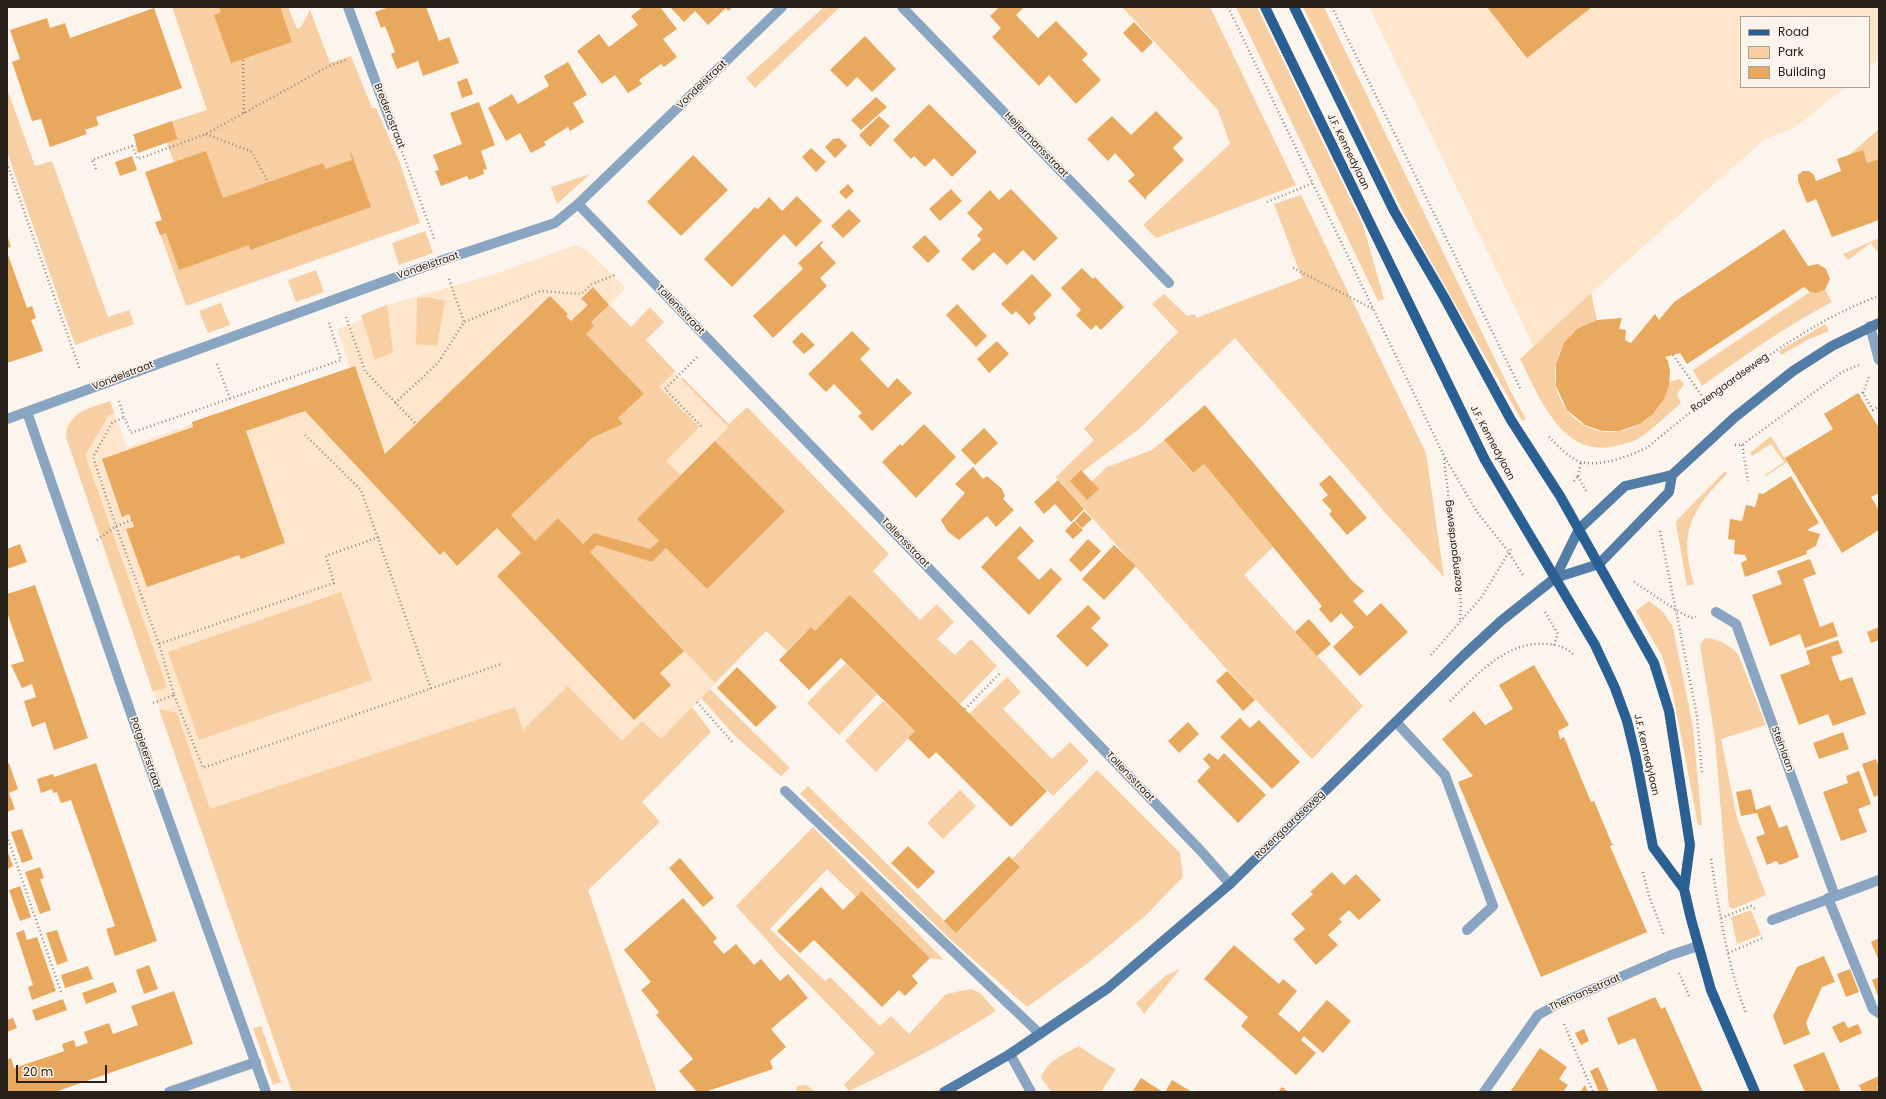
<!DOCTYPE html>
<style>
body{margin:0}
#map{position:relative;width:1886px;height:1099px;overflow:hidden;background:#fcf5ed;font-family:Poppins,sans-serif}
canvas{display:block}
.frame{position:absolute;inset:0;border:8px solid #28211a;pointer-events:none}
.legend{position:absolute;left:1740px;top:16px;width:130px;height:72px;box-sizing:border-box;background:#fcf5ed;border:1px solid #a7a099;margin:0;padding:5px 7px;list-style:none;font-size:12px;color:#28211a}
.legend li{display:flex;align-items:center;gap:8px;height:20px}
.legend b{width:20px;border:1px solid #a7a099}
.scale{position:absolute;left:16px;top:1065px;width:91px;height:18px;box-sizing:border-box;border:2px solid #28211a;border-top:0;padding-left:5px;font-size:12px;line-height:14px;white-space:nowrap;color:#28211a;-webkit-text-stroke:3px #fcf5ed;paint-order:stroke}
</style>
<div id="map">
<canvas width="1886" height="1099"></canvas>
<div class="frame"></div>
<ul class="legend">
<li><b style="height:5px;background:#295f92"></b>Road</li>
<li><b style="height:11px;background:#f8cfa2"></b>Park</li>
<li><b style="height:11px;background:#e8a95e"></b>Building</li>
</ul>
<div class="scale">20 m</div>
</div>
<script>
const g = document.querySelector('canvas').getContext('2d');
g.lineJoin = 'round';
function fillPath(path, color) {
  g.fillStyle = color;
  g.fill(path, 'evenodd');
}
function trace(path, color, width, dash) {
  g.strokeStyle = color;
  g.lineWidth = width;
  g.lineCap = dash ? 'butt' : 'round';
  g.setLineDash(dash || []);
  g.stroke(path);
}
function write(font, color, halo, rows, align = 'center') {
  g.font = font + ' Poppins,sans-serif';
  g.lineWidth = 3;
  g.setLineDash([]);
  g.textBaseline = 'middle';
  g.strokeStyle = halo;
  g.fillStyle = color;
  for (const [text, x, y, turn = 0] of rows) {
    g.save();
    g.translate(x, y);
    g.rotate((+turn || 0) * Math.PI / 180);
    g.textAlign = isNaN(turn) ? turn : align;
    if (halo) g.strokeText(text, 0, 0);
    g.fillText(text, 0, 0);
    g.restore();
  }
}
fillPath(new Path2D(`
 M1369,7H1879V59L1869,67V17H1741V87H1846L1794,128L1765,139L1591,293L1534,347Z
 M576,245L588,251L626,288L610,305L728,427L715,441L785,511L770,526L739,659L622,781L660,822L588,890L657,1092H292L66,437L67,426L80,412L110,401L127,447L190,425L192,422L350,368L337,329L362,320L361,315L387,305L495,274Z`), '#fee6cc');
fillPath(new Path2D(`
 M172,7H288L297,29L301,27L310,10L330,63L351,56L372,108H376L400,163L420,223L186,306L159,231L178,189L174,162L160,125L207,110Z
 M824,7H840L755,88L746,78Z
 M1122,7H1210L1296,185L1156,238L1143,225L1230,144L1218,110Z
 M1236,7H1257L1363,225L1384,299L1378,301Z
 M1303,7H1324L1510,390L1526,419L1522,421L1404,214Z
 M7,89L35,166L52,161L108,317L129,310L134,324L75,345L7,152Z
 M1879,129V159L1867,163L1863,151L1849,155Z
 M590,174L557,204L551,187Z
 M1301,195L1426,453L1444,577L1389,517L1235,338L1138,430L1078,475L1088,485L1107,467L1152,450L1164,440L1192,473L1204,464L1273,547L1244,575L1363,706L1312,759L1231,674L1056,477L1094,440L1084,429L1178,332L1152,304L1164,294L1187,316L1195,314L1196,318L1302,278L1274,204Z
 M425,231L433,253L399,265L392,243Z
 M1879,238V254L1871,243L1848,260L1843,254Z
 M316,270L324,292L296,302L288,280Z
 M1825,290L1832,302C1786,326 1745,355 1702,386L1693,370L1810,292L1816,293Z
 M1591,293L1597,320C1516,352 1565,458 1636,426C1654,418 1664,401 1669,382L1680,379L1684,384L1677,394L1681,403C1668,414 1655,427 1641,437C1634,442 1623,444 1615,446C1562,459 1539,396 1520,359Z
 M427,297L445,301L437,346L416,344L417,298Z
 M221,303L230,325L208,333L199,311Z
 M387,305L393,352L375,360L361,315Z
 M609,305L631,327L650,307L664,322L646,340L675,371L659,387L699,427L666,461L681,475L637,519L659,541L650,549L594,533L583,544L558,518L535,541L511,515L592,438L623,424L618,418L644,395L586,334L591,322Z
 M1825,324L1829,331L1807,340L1781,355L1779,351Z
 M682,377L729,424L747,407L889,554L873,571L920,620L937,604L954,622L937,639L955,655L971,639L997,666L960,704L850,596L815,631L811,627L787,651L766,631L715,683L590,552L597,545L652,561L666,548L707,589L784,512L715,441L728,427L681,379Z
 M110,401L114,413L109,415L85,455L167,687L153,692L66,437C68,411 89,409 110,401Z
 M1771,436L1787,462L1766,476L1765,475L1784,462L1771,444L1752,456L1750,453Z
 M1725,471L1727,474C1691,510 1678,533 1694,584L1687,586L1676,524L1677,520Z
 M341,592L372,680L199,740L168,652Z
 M1649,601L1663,612L1673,627L1693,727L1702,825H1698L1672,689L1662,656L1636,611Z
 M1705,638C1718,638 1732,646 1739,656L1766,725L1721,739L1737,818L1766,895L1733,909L1729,907L1715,739L1700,645Z
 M846,663L877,694L839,735L807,703Z
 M1007,677L1021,692L1003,709L1052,759L1070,742L1089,761L1053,796L969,714Z
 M568,686L622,741L642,721L661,739L692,707L711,732L642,802L660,822L588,890L657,1092H292L159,709L177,713L210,809L515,707L523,730Z
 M710,689L790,768L781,776L735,736L701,698Z
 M883,701L915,731L876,772L845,741Z
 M1097,770L1180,853L1183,877L1145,916L1088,963L1027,1007L950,939L800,794L808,786L956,932L1020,867L1012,859Z
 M960,790L976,806L943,839L927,823Z
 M813,827L944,960L930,958L863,891L856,897L827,869L770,929L825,981L830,977L880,1026L891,1016L909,1034L946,994L971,989L980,993L996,1011C949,1041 900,1067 849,1091L844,1085L875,1053L781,956L736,906Z
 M1751,910L1761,935L1737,944L1731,917Z
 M1180,969L1144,1014L1136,1003L1165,976Z
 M261,1026L281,1082L273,1085L253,1028Z
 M1079,1046L1096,1058L1116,1069L1101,1092H1052L1041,1078C1046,1061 1065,1054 1079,1046Z
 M806,1085L816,1092H796L797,1086Z`), '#f8cfa2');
fillPath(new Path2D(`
 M219,7H280L292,42L231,63L214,15L221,12Z
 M389,7H426L439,41L449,37L459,63L423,76L418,61L397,69L391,54L395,52L385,26L381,28L375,12Z
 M643,7H660L677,29L663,39L677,57L664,67L661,64L639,80L642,84L628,93L615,75L602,84L577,51L599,34L609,47L638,25L631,16Z
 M670,7H733L728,11L726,8L708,25L695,11L684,22Z
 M999,7H1022L1023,8L1016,15L1038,38L1056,21L1088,54L1082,60L1101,80L1076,104L1049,75L1039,86L992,37L1001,28L990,16Z
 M1487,7H1592L1527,58Z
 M154,8L182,88L96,117L99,125L85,130L87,134L50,147L41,119L32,121L12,62L20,59L10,30L47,18L50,28L65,23L70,38Z
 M1134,22L1153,42L1142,53L1123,33Z
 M865,36L896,69L872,92L857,77L847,87L830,70Z
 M568,62L587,95L573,103L584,122L570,131L568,127L544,142L546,145L531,153L520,133L506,141L488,108L512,94L518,104L549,86L544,76Z
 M467,78L473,94L462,98L457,82Z
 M876,97L887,107L861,130L851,120Z
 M479,102L495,145L481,151L487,169L483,170L484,174L469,180L467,176L441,186L435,171L439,170L433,155L462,144L450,113Z
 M929,104L977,152L952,177L934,158L925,167L914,156L911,159L893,140Z
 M1156,111L1183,138L1173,148L1184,160L1146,197V200L1128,181L1135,175L1127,166L1115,153L1108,161L1087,139L1112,116L1131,135Z
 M879,116L890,126L870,147L859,135Z
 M172,121L177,138H180L138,153L134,136L132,135Z
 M839,138L847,146L835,158L825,147L833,139Z
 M811,148L826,162L816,172L802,157Z
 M1863,150L1867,163L1879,159V220L1832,237L1816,199L1807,203L1798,181V175L1803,171H1809L1814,175L1816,181L1841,171L1837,159Z
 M206,151L223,198L323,163L326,169L352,160L350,153L351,152L371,207L250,250L249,245L179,270L166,233L160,235L155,222L162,220L145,172Z
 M693,155L728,190L681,236L647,202Z
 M132,156L137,170L120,176L115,162Z
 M848,184L854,191L846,199L839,192Z
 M951,189L962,201L940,221L929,209Z
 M1011,189L1058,238L1034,261L1023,250L1007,265L994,252L973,271L961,259L981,240L977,235L983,229L967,213L990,190L999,200Z
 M797,196L822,221L796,247L784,234L732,287L704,259L755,207L758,209L769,197L782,211Z
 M849,209L861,221L843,238L831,226Z
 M1784,229L1808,266L1818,264L1826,269L1830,279L1825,290L1816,293L1810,292L1804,287L1687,364L1680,353L1665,357L1668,361L1670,371L1669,385L1664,399L1653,414L1640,424L1619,431H1602L1585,425L1567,410L1556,386V364L1564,343L1577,329L1597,320L1622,318L1619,329L1626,330L1625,340L1631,343L1655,314L1659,320L1674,302Z
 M7,235L11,247L7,248Z
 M925,235L940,251L928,263L912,247Z
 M822,241L823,242L820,246L836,263L820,278L827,286L773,338L753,316L803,269L798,263Z
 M7,252L27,308L32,306L36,318L31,320L43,351L7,363Z
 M1082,268L1093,279L1095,277L1124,307L1101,330L1096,325L1091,330L1076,315L1081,310L1061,288Z
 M1032,274L1052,295L1033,314L1036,318L1029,325L1016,311L1012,315L1001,304Z
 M593,287L609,305L591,322L594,326L586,334L644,394L618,418L623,424L592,438L511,515L535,541L558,518L583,544L594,533L650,549L659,541L637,519L715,441L785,511L707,589L666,548L652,562L597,545L590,552L684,651L660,673L671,685L634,720L497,576L521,553L497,528L457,566L444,551L440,555L305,411L246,431L285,543L241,559L239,555L147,587L126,529L134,527L132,520L129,514L122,517L102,459L193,427L192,422L355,366L385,454L550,296L568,314L566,316L571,321L588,305L581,299Z
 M957,304L987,336L976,347L946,315Z
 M852,331L870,349L860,359L888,388L897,378L912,393L872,431L858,416L862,413L834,384L826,392L808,374Z
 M802,332L815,345L804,354L792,342Z
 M997,341L1009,354L989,373L977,359Z
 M1858,393L1879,428V493L1871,497L1879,510V530L1842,553L1785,458L1833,429L1824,414Z
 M1205,405L1352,581L1364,591L1353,601L1367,616L1381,603L1408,632L1360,676L1333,647L1354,627L1341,613L1331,623L1319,609L1322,606L1204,464L1193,473L1164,440Z
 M924,424L956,457L916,498L882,462L900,444L902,446Z
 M984,428L998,443L975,465L961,450Z
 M973,467L983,479L987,476L1002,489L1005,496L1003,499L1014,510L996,527L987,516L959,540L948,532L941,520L965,493L955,484Z
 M1081,470L1099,489L1087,500L1070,481Z
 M1330,475L1367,518L1347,535L1329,514L1332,511L1322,500L1328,495L1319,484Z
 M1791,476L1819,523L1807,530L1820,534L1816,546L1806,551L1807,554L1745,577L1741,563L1747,560L1745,555L1734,554L1735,540L1728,539L1730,519L1742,521L1746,505L1755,507L1759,493L1763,494Z
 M1058,480L1084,509L1071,522L1055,504L1044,514L1034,502Z
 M1084,511L1092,519L1082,528L1075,521Z
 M1074,521L1083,530L1073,539L1065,531Z
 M1020,526L1034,541L1017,558L1039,580L1051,568L1062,579L1029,615L981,567Z
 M1088,539L1101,551L1081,572L1069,560Z
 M20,544L27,562L7,569V549Z
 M1114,545L1136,566L1104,600L1082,579Z
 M1810,559L1816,574L1803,579L1820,627L1833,622L1838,636L1805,648L1800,634L1770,646L1752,595L1782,584L1777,571Z
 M35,585L88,738L54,750L45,722L32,727L24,701L36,697L32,684L22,688L11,665L24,661L7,612V594Z
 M850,595L1047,791L1011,827L936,752L929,759L908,738L915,731L841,658L809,690L779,660L811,627L815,631Z
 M1088,605L1101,618L1091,628L1109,645L1087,667L1056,636Z
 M1309,619L1331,644L1317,656L1295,632Z
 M1879,627V640L1871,643L1867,632Z
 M1838,640L1843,653L1831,657L1840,681L1852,677L1866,714L1833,726L1828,714L1799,725L1780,675L1810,664L1806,651Z
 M1534,665L1569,725L1558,731L1560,739L1564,737L1591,802L1594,801L1612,844H1615L1610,846L1647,932L1541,977L1458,782L1473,776L1442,739L1474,711L1485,725L1513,709L1499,685Z
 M737,667L777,707L756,727L717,688Z
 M1227,671L1255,700L1243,711L1216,681Z
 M1240,718L1250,728L1259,720L1300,762L1272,789L1220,737Z
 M1188,722L1199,734L1179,753L1168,741Z
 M1843,732L1849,749L1819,759L1813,743Z
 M1209,753L1218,760L1224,753L1266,795L1238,823L1197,781L1210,767L1203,759Z
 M1876,759L1879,767V795L1874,797L1862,764Z
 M9,763L18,789L9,793L15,809L7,812V764Z
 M96,763L157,941L115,956L106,929L115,926L71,800L61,803L57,792L53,793L52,789L41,793L37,779L53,774L54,777Z
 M1859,771L1871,804L1858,809L1867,832L1841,841L1823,792L1848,783L1846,776Z
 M1751,789L1756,810L1770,805L1779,828L1787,825L1799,857L1780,865L1776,861L1767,865L1756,837L1765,834L1757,813L1741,816L1736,792Z
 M22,829L33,859L22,863L11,832Z
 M908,846L935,872L918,889L891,863Z
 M7,850L13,866L7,869Z
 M1009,856L1020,867L956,933L944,921Z
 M680,858L714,898L703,907L669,868Z
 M40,867L44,878L40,879L51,910L40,914L25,872Z
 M1332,872L1344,885L1356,874L1381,900L1359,920L1349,910L1339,919L1342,922L1328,935L1338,945L1316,965L1293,939L1305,929L1291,914L1313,894L1310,892Z
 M20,886L31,917L20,921L9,890Z
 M821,887L843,910L862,891L930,958L912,976L918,983L905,996L899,990L882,1007L814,940L800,953L777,931Z
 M683,898L717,938L713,942L724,954L736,944L754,965L761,959L780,981L788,974L808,998L771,1029L786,1047L770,1061L773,1069L705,1092H697L679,1071L693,1059L656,1015L659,1012L641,990L651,982L624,950Z
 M24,930L27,940L37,937L56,991L32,1000L28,987L33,985L16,933Z
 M57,930L68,961L57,965L46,933Z
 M1879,938V961L1871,942Z
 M1234,945L1279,984L1283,979L1297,991L1278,1014L1299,1032L1327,1000L1351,1021L1323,1053L1304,1036L1301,1040L1316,1053L1296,1075L1241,1026L1248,1017L1204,979Z
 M1824,956L1835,982L1822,987L1806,1023L1810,1034L1784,1045L1773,1016L1797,967Z
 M149,965L158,989L144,994L136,970Z
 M88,966L93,979L65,988L61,975Z
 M1850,969L1859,992L1846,997L1837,974Z
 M1879,977V999L1872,980Z
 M113,982L117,992L86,1004L82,993Z
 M174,991L193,1044L55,1092H7V1060L11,1058L14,1068L62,1052L64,1051L62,1044L74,1040L76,1047L88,1043L84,1032L109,1023L113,1034L138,1025L131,1006Z
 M1655,997L1661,1009L1665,1007L1703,1092H1658L1635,1038L1618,1045L1607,1018Z
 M63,999L67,1010L36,1021L32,1010Z
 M13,1018L17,1028L7,1032V1020Z
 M1844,1021L1848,1028L1858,1024L1862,1033L1840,1043L1832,1027Z
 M1584,1029L1589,1041L1581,1045L1575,1033Z
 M1540,1048L1567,1067L1559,1079L1568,1085L1563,1092H1510Z
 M1824,1052L1841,1092H1805L1793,1065Z
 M1598,1067L1604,1080L1609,1092H1599L1590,1071Z
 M1879,1076V1086L1877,1087L1879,1092H1862L1859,1085Z
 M1141,1078L1163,1092H1132Z
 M1172,1080L1192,1092H1165Z
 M1585,1085L1588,1092H1580Z
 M1282,1087L1289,1092H1278Z`), '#e8a95e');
trace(new Path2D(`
 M1228,7L1444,456L1477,512L1508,551L1524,577
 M1332,7L1521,390
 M243,60L244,113
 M206,134L252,152L268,182
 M399,144L435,241
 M7,163L80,370
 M96,169L92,160L132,146L138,159L206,134L329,66L346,60
 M1267,202L1313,183
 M1293,268L1373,309
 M449,279L464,322
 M346,317L365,371L416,424
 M1673,355L1705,400
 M697,357L665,389L703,428
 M217,364L230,399
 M1863,393L1869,377
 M1859,396L1863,393L1873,410L1879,406
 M119,401L124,417
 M395,403L438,363L464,322L541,291L581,294L592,284L613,276L616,273
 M305,435L361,490L431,689
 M1549,437C1558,446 1569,458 1581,462C1602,467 1630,456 1648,447C1686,415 1725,384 1767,357C1803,332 1838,311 1879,296
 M1735,445H1742L1842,372L1859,365
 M1742,445L1748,481
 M1444,459L1461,603L1460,621
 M1578,476L1587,493
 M1578,476L1581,462
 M1574,481L1578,476
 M132,520L116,526L93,457L112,423L124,417L131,433L341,360L329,323
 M1660,531L1697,716L1702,774
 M97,540L116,526L159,644
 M1634,582L1676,610L1691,618L1696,617
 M1545,612L1558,634
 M1554,645L1558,634
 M1431,655L1481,598L1512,547
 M174,695L203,768L501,664
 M1450,701C1477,675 1506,640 1548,644C1559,645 1567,648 1575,656
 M697,702L733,743
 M153,703L174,695L159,644L334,583L326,556L379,537
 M965,709L1001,672
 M7,836L61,992
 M1711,859C1719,911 1727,964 1746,1013
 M1643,872L1649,896L1664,935
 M1721,918L1751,906L1755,909
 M1728,953L1763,938
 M1679,973L1689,996
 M1564,1024L1593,1092`), '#928b83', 2.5, [1, 3]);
trace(new Path2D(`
 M1396,722L1445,775L1493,906L1467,930
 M785,791L1040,1034
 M1828,898L1873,1009L1879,1013`), '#89a5c2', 10);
trace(new Path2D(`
 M348,7L392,126
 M902,7L1169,283
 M578,204L1201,851L1230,884
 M1870,326L1879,360
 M27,412L139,737L266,1092
 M7,419L443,260L555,223L578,204L782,7
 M1716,612L1736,624L1835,896
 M1772,920L1879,880
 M1010,1054L1031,1092
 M169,1092L256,1062
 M1484,1092L1538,1015L1556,1005L1671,955L1698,946`), '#89a5c2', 10);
trace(new Path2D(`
 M1555,578L1579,529L1625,486L1672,475L1735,417L1793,371L1832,346L1879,323
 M944,1092L1010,1054L1108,988L1230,884L1463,656L1501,621L1555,578L1599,564L1669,492L1672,475`), '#537da7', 10);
trace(new Path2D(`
 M1265,7L1485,460L1595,645L1615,688L1627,721L1636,758L1653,847L1684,889
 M1294,7L1394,211L1444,297L1511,420L1560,496L1654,663L1669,711L1690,845L1684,889L1691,919L1711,990L1755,1092`), '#295f92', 10);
write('10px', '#28211a', '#fcf5ed', [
 ["Vondelstraat",702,85,-44],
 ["Brederostraat",389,116,69],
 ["Heijermansstraat",1036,145,46],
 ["J.F. Kennedylaan",1348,152,64],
 ["Vondelstraat",428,266,-19],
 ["Tollensstraat",680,310,46],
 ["Vondelstraat",123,376,-21],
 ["Rozengaardseweg",1730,383,-36],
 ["J.F. Kennedylaan",1492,443,62],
 ["Tollensstraat",905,543,46],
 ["Rozengaardseweg",1454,546,-97],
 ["Steinlaan",1782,749,70],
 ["Potgieterstraat",145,753,71],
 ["J.F. Kennedylaan",1646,755,77],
 ["Tollensstraat",1130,777,46],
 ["Rozengaardseweg",1290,825,-44],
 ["Themansstraat",1585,993,-24]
]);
</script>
